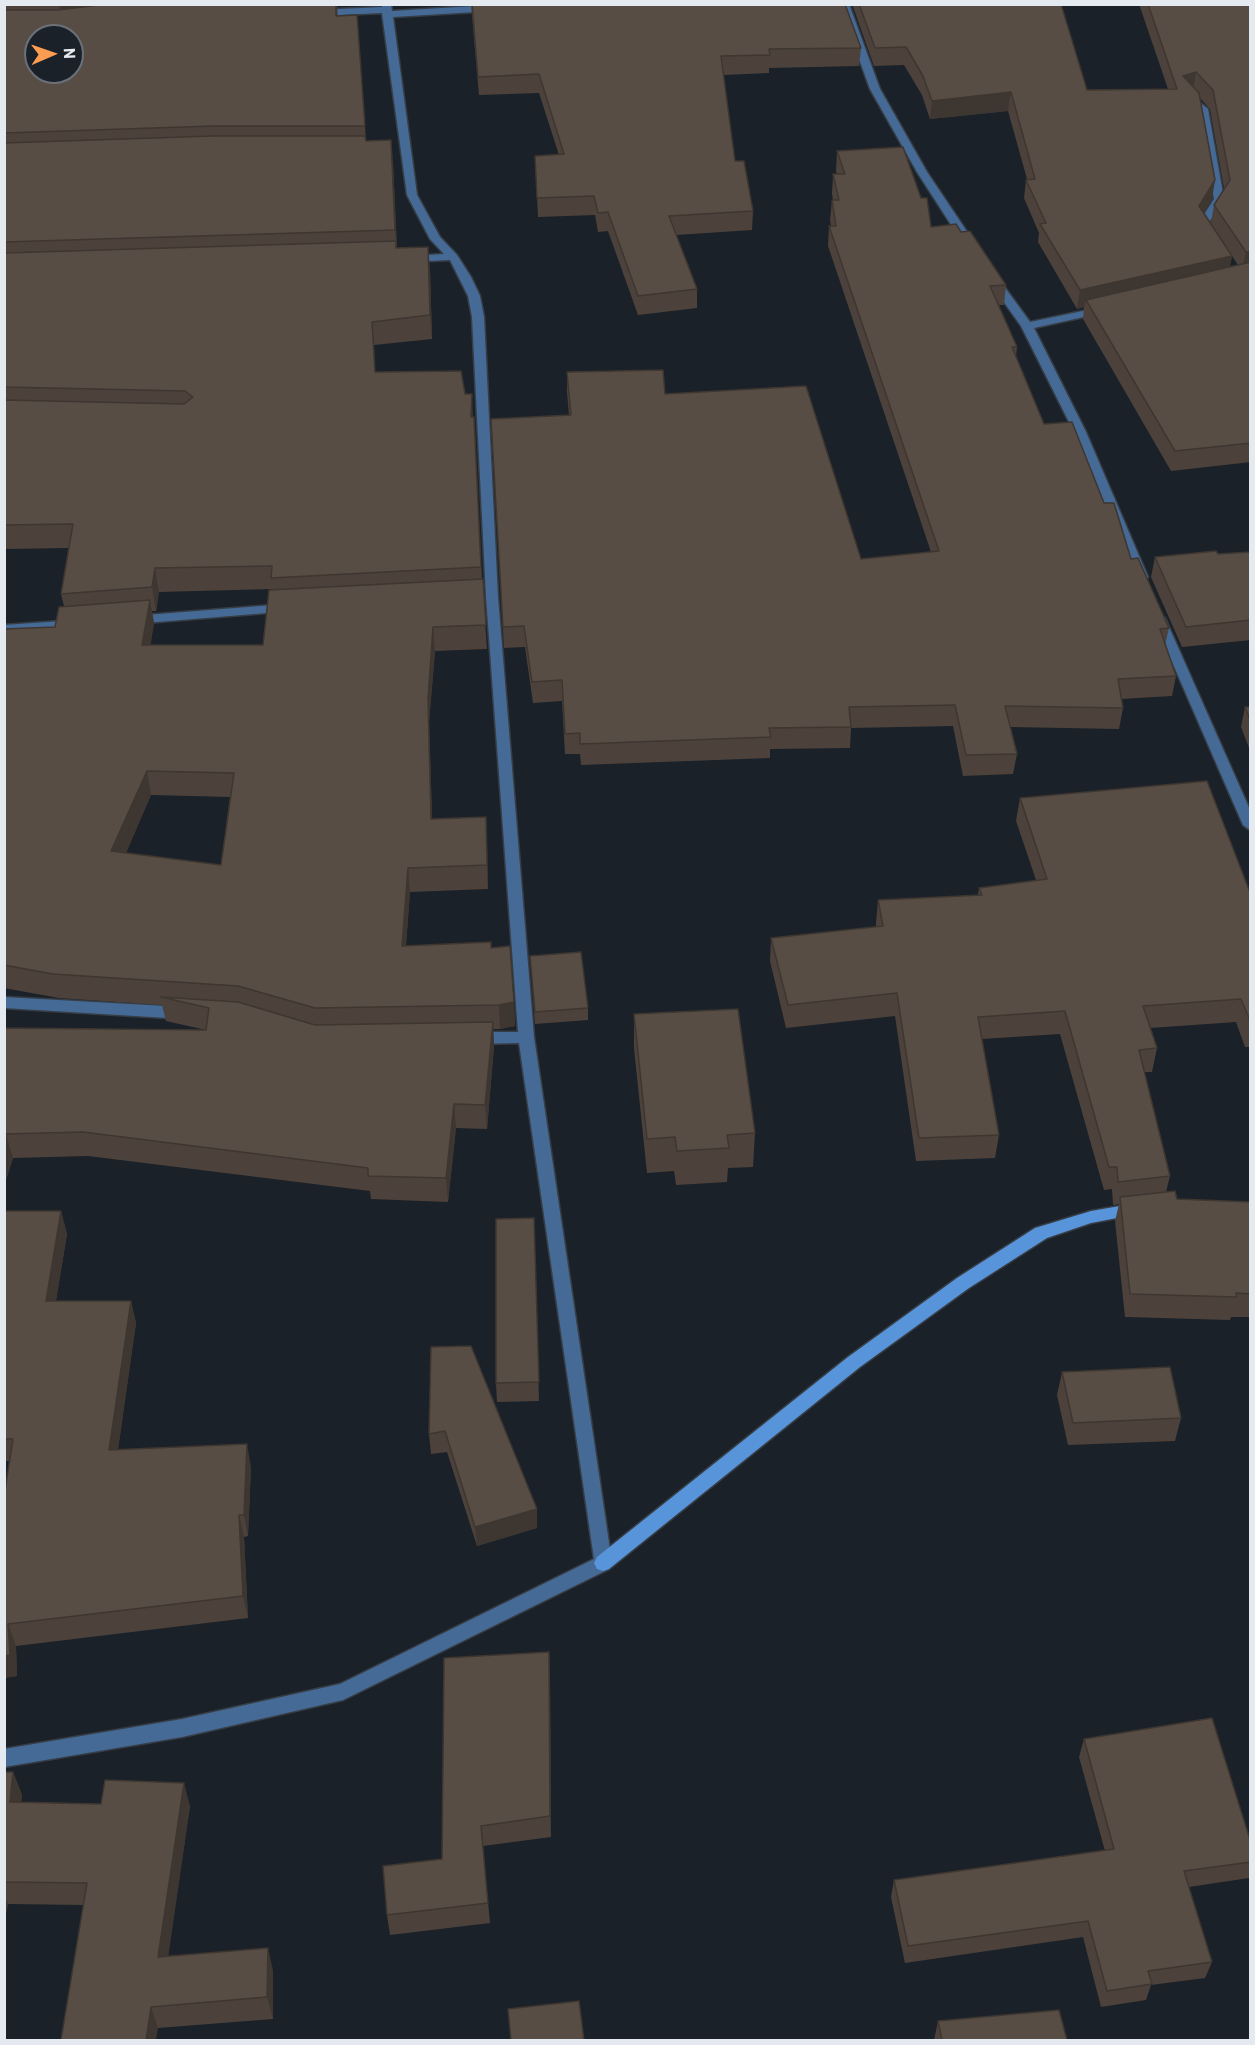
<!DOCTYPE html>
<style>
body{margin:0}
#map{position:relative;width:1255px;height:2045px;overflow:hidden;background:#1a2129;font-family:Barlow,sans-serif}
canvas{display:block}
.frame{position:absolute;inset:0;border:6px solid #e5eaf0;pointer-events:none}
.north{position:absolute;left:24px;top:24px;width:60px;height:60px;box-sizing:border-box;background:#1a2129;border:2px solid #6b7179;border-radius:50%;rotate:88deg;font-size:16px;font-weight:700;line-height:24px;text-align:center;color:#e5eaf0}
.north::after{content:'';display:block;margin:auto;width:21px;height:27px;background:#fc9d52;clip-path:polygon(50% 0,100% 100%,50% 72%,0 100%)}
</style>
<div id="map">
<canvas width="1255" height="2045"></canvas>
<div class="frame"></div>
<div class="north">N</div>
</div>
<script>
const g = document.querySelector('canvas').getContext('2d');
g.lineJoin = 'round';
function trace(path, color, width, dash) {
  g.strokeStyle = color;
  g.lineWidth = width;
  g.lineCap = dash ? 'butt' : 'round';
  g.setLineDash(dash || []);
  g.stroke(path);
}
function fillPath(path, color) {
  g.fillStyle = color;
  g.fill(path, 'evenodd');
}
const street = new Path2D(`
 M381,4H391L392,11L492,5L497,8L492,11L393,17L417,195L440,237L457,255L471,277L480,296L484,317L498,597L534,1037L612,1563L609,1569L343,1700L182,1737L4,1767V1749L182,1719L340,1684L594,1559L519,1043L475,1044L467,1038L475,1032H518L486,597L472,317L468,296L450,260L409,262L403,259L409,256L444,254L430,239L407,195L382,13L318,16L313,13L318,10L382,7Z
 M839,4H849L880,89L927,172L978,248L976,250H968L966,248L917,172L870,89Z
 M1188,93L1208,109L1224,199L1208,224L1215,234L1210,237L1206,236L1198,224L1214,199L1198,110L1183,96Z
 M994,277L998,278L1030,322L1102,307L1108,310L1102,313L1034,328L1086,432L1148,577L1146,580L1142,581L1136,577L1074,432L1021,326L988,280Z
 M286,604L292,608L291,611L133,624L127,620L133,616Z
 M1159,614L1165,618L1250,810V830L1243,825L1153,618Z
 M76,620L81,621L82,624L81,627L4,633V625Z
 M4,997L184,1007L191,1013L184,1019L4,1008Z`);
const secondary = new Path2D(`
 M1137,1203L1143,1205L1145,1209L1143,1213L1091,1223L1047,1238L969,1288L860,1367L609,1569L603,1571L597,1569L594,1563L597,1557L848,1357L957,1278L1035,1228L1091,1211Z`);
trace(street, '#363d45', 3);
trace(secondary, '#363d45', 3);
fillPath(street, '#456a96');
fillPath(secondary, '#5894da');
fillPath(new Path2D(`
 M4,4H337L338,16L357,15L366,141L393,163L397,248L430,270L432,339L374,345L375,372L465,394L473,417H474L482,579L487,649L435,651L429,722L432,819L487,841L488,889L410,892L406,945L491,948L514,1002L515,1026L500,1029H493L494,1046L487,1129L456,1128L448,1202L371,1199L370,1191L88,1156L13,1158L4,1186V1028L206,1030L166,1021L162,1005L59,998L4,988V629L55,627L64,606L61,594L69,548L4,549ZM272,589L263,645H150L154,623L152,611H156L159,592ZM151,795L230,797L221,865L126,853Z
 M471,4L861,48L859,66L769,68V73L723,75L735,161L753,211L752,230L676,235L697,289V308L638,315L608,231L598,232L595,215L538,217L535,156L559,155L539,93L479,95Z
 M852,4H1061L1087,90L1168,89L1139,4H1251V462L1171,471L1083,319L1084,307L1077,309L1038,242L1039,233L1024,198L1026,180L1027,179L1008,111L930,119L922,95L904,65L874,66ZM1200,98L1210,109L1224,188L1214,205L1211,223L1204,212L1212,199ZM1232,256L1238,265L1230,266Z
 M837,151L931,227L961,232L1006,285L1004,305H999L1017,347L1016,357L1044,424L1104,503L1131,559L1169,628L1165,645L1176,676L1172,696L1121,699L1123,708L1119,729L1010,727L1017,754L1013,774L963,776L953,726L851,728L850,748L770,749V758L581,765L580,754H565L562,701L533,703L525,647L504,648L491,419L569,415L567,392V372L665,394L861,559L931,552L828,246L829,226H831L830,220L832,200H833L832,194L833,174H837L836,171Z
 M1251,552V640L1182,647L1151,577L1155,557Z
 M1245,707H1251V753L1241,727Z
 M1020,798L1251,895V1047H1245L1236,1022L1150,1028L1157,1048L1152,1072H1144L1170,1176L1166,1192L1177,1199L1251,1202V1317H1231L1230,1320L1125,1317L1115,1221L1119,1204L1113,1205L1112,1189L1104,1190L1060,1034L982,1039L999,1135L995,1158L916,1161L895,1016L786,1028L770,961L771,938L876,927V923L878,900L978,895L979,888L1036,880L1016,821Z
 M530,956L588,1008V1020L535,1024Z
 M634,1014L755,1133L753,1167L728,1168L727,1182L676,1185L674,1171L647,1173L634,1048Z
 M4,1211H61L67,1234L56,1301H131L136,1323L118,1449L251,1467L248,1536L244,1537L248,1618L16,1646L17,1676L4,1678L10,1461H4Z
 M534,1218L539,1401L497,1402L496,1383Z
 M431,1347L537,1528L477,1546L447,1452L431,1454L429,1434Z
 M1062,1372L1181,1418L1175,1441L1068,1445L1057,1395Z
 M550,1674L551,1837L483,1846L490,1923L390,1935L387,1915L442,1859Z
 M1084,1739L1251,1843V1875L1249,1878L1189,1887L1212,1962L1205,1978L1151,1985L1146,2000L1101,2007L1083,1937L905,1963L891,1897L894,1880L1105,1851L1079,1757Z
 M4,1772H13L22,1795L21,1802L190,1806L168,1956L273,1970V2019L158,2028L84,1905L8,1904L4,1922Z
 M938,2021L1067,2040H934Z`), '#4c423b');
fillPath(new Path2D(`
 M59,4H131L62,22Z
 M1196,72L1193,90L1183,76Z
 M1011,92L1008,111L930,119L932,101Z
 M391,140L393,163L397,253L395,230Z
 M1215,180L1212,199L1196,225L1199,206Z
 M428,247L430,270L432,339L430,315Z
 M1246,252H1251V270L1242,271Z
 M1232,256L1228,275L1086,300L1084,307L1077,309L1080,290Z
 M472,394L473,418L471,417Z
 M155,568L159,592L156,611L152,587Z
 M150,600L154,623L147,669L142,645Z
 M433,627L435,651L429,722L433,843L431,819L428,698Z
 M147,771L151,795L116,875L111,851Z
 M486,817L487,841L488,889L487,865Z
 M408,868L410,892L404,969L402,946Z
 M514,1002L515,1026L500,1029L499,1005Z
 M493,1022L494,1046L487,1129L485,1105Z
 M454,1104L456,1128L448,1202L446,1178Z
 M6,1134L13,1158L4,1186V1140Z
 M61,1211L67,1234L52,1324L46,1301Z
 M131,1301L136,1323L115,1472L109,1450Z
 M247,1444L251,1467L248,1536L244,1515Z
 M537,1509V1528L477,1546L475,1527Z
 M239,1515L244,1537L248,1618L243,1596Z
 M8,1624L16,1646L17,1676L4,1678V1656Z
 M549,1652L550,1674L551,1837L550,1816Z
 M13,1772L22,1795L19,1825L10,1802Z
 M184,1783L190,1806L165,1979L158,1957Z
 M4,1895L8,1904L4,1922Z
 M268,1948L273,1970V2019L267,1997Z
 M151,2007L158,2028L156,2040H146Z`), '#3e3630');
const building = new Path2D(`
 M107,4H336V16L357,15L365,126H213L4,133V10H58ZM36,36H72V72H36Z
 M472,4H845L861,48L769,49L770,55L721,56L735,161H744L753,211L669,216L697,289L638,296L608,212L598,213L594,196L537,198L535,156L564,154L539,74L478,77Z
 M859,4H1061L1087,90L1177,89L1148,4H1251V252H1246L1214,205L1230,180L1213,90L1196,72L1183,76L1199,93L1215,180L1199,206L1232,256L1080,290L1040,224L1046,223L1026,180L1035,179L1011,92L932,101L923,76L906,47L875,48Z
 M213,136H365L366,141L391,140L395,230L4,242V143Z
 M903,147L921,198H927L931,227L956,224L961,232L970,231L1006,285L990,286L1017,347H1012L1044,424L1072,422L1104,503H1114L1131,559L1138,558L1169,628L1160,629L1176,676L1118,679L1123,708L1005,706L1017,754L966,755L955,705L849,707L851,727L769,728L771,737L580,744V733L565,734L562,680L532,682L524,626L503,627L491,419L571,415L567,372L663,370L665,394L806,386L861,559L939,551L829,226H836L832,200H839L833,174H845L837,151Z
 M396,241V248L428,247L430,315L372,322L375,372L461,371L465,394H472L471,417H474L481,567L271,578L272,566L155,568L152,587L61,594L73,524L4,525V400L184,404L193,397L185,391L4,387V253Z
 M1251,262V443L1175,451L1086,300Z
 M1216,551L1218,554L1251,552V620L1186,627L1155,557Z
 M483,579L486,625L433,627L428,698L431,819L486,817L487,865L408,868L402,946L491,942V948L510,946L514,1002L499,1005L315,1008L238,986L53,974L4,965V629L55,627L59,607L150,600L142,645H263L269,590ZM147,771L234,773L221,865L111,851Z
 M1245,707H1251V722Z
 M1207,781L1251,895V1023L1241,999L1143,1006L1157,1048L1139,1050L1170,1176L1118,1182L1117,1167H1109L1065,1011L978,1017L999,1135L919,1138L897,993L788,1005L771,938L883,926L878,900L982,895L979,888L1047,879L1020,798Z
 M581,952L588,1008L535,1012L530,956Z
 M161,997L238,1002L315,1025L493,1022L485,1105L454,1104L446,1178L368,1176V1168L83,1132L6,1134L4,1140V1028L206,1030L209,1008Z
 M738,1009L755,1133L727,1135L729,1148L677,1151L675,1137L647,1139L634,1014Z
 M1175,1191L1177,1199L1251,1202V1294L1236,1293L1237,1297L1130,1294L1120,1197Z
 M4,1211H61L46,1301H131L109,1450L247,1444L244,1515H239L243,1596L8,1624L10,1655L4,1656V1497L13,1439H4Z
 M534,1218L539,1382L496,1383V1219Z
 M471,1346L537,1509L475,1527L445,1431L429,1434L431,1347Z
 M1170,1367L1181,1418L1073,1423L1062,1372Z
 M549,1652L550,1816L481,1826L488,1903L387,1915L383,1866L442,1859L444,1658Z
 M1212,1718L1251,1843V1862L1184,1871L1212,1962L1148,1971L1152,1984L1107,1991L1088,1921L908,1946L894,1880L1114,1849L1084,1739Z
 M4,1772H13L10,1802L101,1804L105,1780L184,1783L158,1957L268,1948L267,1997L151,2007L146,2040H61L87,1883L4,1882Z
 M579,2001L584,2040H511L508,2009Z
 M1059,2010L1067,2040H942L938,2021Z`);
fillPath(building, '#584d45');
trace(building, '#3e3630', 1.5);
</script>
